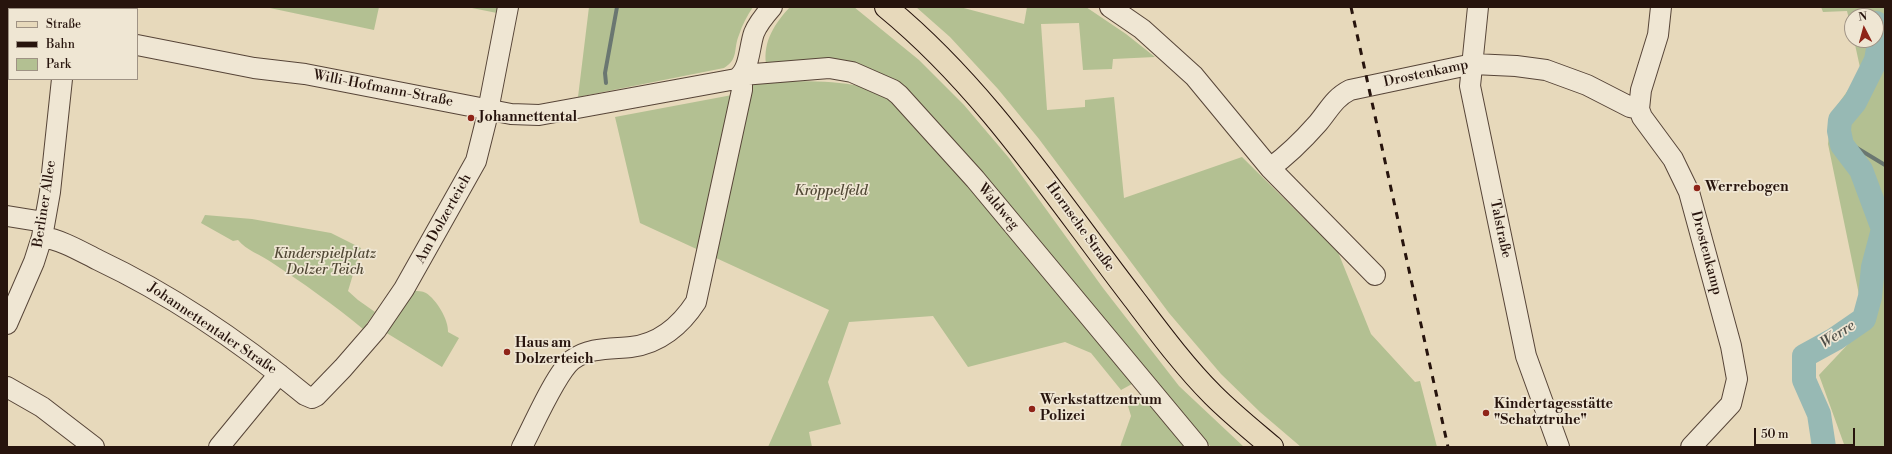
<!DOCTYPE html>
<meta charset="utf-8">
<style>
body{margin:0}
#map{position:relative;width:1892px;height:454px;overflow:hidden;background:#e7d9bb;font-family:"Libre Bodoni",serif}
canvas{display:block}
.frame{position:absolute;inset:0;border:8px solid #27140d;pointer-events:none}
.legend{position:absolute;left:8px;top:8px;width:130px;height:72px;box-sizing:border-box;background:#efe6d3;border:1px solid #9f9284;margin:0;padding:5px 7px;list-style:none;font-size:12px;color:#27140d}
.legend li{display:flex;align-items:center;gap:8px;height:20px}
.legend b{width:20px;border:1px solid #9f9284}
.north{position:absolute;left:1844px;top:8px;width:40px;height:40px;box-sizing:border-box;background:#efe6d3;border:1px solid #9f9284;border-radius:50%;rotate:354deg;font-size:11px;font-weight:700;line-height:16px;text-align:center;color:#27140d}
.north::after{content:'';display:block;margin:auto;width:14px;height:18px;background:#8f2418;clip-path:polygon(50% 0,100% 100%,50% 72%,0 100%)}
.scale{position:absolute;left:1754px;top:428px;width:101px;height:18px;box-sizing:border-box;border:2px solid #27140d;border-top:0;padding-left:5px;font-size:12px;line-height:14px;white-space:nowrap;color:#27140d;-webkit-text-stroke:3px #efe6d3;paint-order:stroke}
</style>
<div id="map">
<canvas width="1892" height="454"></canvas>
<div class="frame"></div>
<ul class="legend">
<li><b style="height:5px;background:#e7d9bb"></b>Straße</li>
<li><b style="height:5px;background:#27140d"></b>Bahn</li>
<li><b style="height:11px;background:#b3c092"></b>Park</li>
</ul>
<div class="north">N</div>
<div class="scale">50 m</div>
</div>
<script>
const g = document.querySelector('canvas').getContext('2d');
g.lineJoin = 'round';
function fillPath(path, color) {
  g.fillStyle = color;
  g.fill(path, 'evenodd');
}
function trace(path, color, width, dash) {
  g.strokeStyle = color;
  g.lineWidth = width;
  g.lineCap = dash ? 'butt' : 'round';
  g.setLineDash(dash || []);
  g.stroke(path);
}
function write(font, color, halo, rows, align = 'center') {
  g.font = font + ' "Libre Bodoni",serif';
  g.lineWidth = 3.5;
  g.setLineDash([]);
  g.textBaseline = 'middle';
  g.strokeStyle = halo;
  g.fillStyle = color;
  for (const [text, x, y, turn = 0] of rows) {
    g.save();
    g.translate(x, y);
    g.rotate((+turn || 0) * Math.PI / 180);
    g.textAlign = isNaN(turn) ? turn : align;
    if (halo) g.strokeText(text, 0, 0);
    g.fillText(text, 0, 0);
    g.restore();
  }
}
fillPath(new Path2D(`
 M265,7H379L374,30Z
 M467,7H498L497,13Z
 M589,7H753C747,16 742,25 739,35C733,49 739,59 724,68L578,97Z
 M790,7H854L919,60L964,105L1009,158L1103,288L1179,386L1244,447H1211L901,90L766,64C763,41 775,23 790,7Z
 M916,7H960L1024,24L1027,7H1086L1126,34L1155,57L1113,59L1112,69L1083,70L1079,23L1041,24L1047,110L1085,107V100L1114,97L1124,198L1242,157L1338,252L1371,334L1415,382L1420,381L1437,447H1301L1260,412L1221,374L1169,313L1039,139L998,89L950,37Z
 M1821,7H1885V447H1845L1819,375L1868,323L1882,294L1864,319L1828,144L1831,114L1861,72L1854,40H1876V16H1852V32L1847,11L1823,12Z
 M773,81C811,82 854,78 888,97L970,183L1132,384L1121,390L1091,353L1065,342L968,367L933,316L849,322L828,382L841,424L809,432L812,447H768L829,310L640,223L615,117L748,92L750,85Z
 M205,215L252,219L331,233L361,248L348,291L358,300L375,312L363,329C334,305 303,283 271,262C261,255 246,250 238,240L233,241L201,223Z
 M414,291C418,291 422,291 426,293C436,299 449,320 448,332L459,338L442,367L385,332Z
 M1150,400L1190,447H1120L1131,416L1128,406Z`), '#b3c092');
trace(new Path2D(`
 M606,83L605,73L617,7
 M1841,141L1852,145L1885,165`), '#6a7771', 4);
trace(new Path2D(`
 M1824,447L1819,414L1804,380V356L1835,339L1864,319L1870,297L1873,267L1883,229L1861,170L1842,145L1839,131L1840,120L1855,102L1876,60L1879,43L1876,23`), '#97b9b4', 24);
const minor = new Path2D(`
 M1110,7L1142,29L1194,76L1270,168C1288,155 1303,140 1318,123C1329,110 1334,98 1350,90L1473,64L1516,66L1546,70L1587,85L1630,107L1639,109
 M1478,7L1470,86L1526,356L1559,447
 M1661,7L1658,35L1641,90L1639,109L1642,117L1673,159L1689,192L1731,346L1737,379L1731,404L1691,447
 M7,19L9,20
 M7,34L9,35
 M137,45L254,68L305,74L511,114L539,115L736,79C750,71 749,47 754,33C758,23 765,15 772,7
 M1270,168L1375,275
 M7,216L44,222
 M42,237C62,240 80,251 98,260C172,295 242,343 305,395L312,398L316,396L343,368L376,330L404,289L476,161L486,121L508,7
 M7,324L34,262L42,237L50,192L62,79
 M7,387L42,407L94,447
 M219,447L279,374
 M522,447C533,426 556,373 572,360C589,347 611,349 631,347C659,344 681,325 696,302L742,90V75L829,68L852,72L893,90L899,95L975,179L1198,447`);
const major = new Path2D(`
 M886,7C986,89 1056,198 1134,299C1159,332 1184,366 1213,395C1232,414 1252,430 1272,447`);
trace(minor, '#574538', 22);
trace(major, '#27140d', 24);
trace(minor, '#efe6d3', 20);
trace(major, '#e7d9bb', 22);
trace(new Path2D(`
 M1351,7L1448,447`), '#27140d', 3, [7, 7]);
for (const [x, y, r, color] of [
 [471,118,4,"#8f2418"],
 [1697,188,4,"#8f2418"],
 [507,352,4,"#8f2418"],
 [1032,409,4,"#8f2418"],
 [1486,413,4,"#8f2418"]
]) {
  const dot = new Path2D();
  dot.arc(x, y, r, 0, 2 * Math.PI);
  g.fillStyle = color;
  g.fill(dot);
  trace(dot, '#efe6d3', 1.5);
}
write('14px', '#27140d', '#efe6d3', [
 ["Drostenkamp",1426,74,-12],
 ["Willi-Hofmann-Straße",383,89,11],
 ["Berliner Allee",45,204,-81],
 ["Waldweg",998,207,50],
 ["Am Dolzerteich",444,219,-61],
 ["Hornsche Straße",1080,227,54],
 ["Talstraße",1500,229,78],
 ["Drostenkamp",1706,253,75],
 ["Johannettentaler Straße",212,329,34]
]);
write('bold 14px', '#27140d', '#efe6d3', [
 ["Johannettental",479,118],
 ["Werrebogen",1705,188],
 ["Haus am",515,344],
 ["Dolzerteich",515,360],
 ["Werkstattzentrum",1040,401],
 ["Polizei",1040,417],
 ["Kindertagesstätte",1494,405],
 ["\"Schatztruhe\"",1494,421]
], 'left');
write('italic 14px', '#514835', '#efe6d3', [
 ["Kröppelfeld",831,192],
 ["Kinderspielplatz",325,255],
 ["Dolzer Teich",325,271]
]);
write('italic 15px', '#4e4e47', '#efe6d3', [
 ["Werre",1838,335,-33]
]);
</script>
